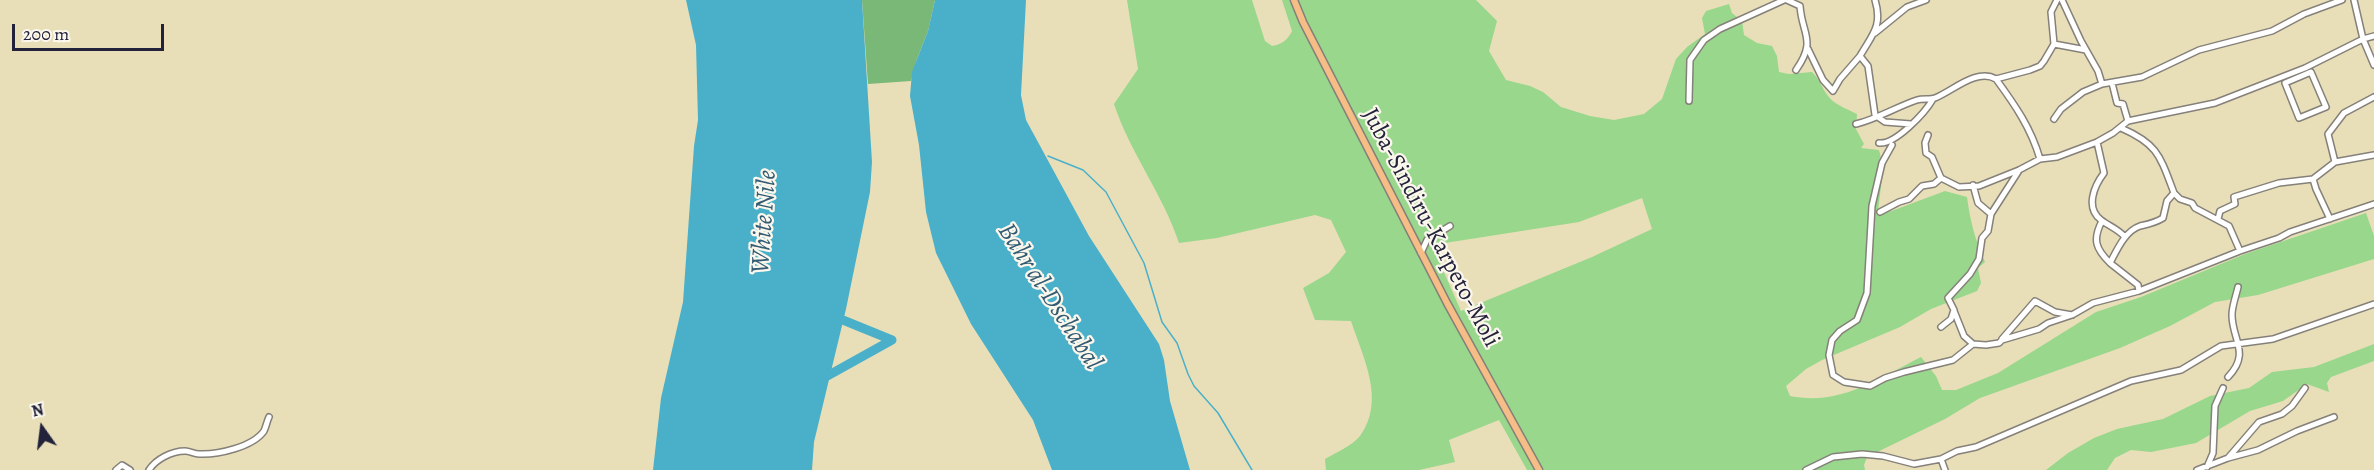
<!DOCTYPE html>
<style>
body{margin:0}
#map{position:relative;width:2374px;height:470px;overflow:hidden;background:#e8dfb9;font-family:Alegreya,serif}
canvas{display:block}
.north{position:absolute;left:12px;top:398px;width:60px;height:60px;-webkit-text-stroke:4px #fbf7ec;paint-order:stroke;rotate:346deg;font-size:16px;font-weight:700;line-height:24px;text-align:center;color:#22223b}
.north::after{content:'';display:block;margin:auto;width:21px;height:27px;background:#22223b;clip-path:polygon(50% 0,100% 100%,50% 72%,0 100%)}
.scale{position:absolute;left:12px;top:24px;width:152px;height:27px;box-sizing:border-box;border:3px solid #22223b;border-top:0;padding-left:8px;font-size:18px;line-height:21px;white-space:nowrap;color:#22223b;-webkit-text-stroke:4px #fbf7ec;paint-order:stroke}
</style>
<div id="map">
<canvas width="2374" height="470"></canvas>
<div class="north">N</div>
<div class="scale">200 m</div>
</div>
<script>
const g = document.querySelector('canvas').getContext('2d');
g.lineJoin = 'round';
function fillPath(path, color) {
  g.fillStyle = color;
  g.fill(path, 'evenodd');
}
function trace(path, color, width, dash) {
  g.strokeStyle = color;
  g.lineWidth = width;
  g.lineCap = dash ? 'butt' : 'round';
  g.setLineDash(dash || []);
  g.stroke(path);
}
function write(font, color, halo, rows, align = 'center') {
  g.font = font + ' Alegreya,serif';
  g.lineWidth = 4.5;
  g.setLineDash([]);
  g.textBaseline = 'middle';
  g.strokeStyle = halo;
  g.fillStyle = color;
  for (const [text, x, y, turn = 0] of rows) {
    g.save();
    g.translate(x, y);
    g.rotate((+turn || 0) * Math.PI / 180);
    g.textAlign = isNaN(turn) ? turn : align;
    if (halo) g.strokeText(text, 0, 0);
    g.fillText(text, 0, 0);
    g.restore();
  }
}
fillPath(new Path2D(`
 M1127,0H1252L1265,41L1272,46C1282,44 1287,41 1292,31L1282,0H1476L1497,21L1489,51L1506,80L1530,86L1543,92L1561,107L1590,116L1614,120L1644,114L1662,99L1676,59L1687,47L1705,34L1702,18L1706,11L1729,4L1732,13L1742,21L1744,35L1757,43L1772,46L1777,56L1779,72L1789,74L1812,72C1821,81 1821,87 1828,96C1835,105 1847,109 1857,114L1856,129L1864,144L1861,148L1879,150C1886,174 1879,191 1878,216L1945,191L1967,197C1970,220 1975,240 1985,262L1978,268L1981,283L1977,291L1931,309L1900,327L1822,360L1806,369L1786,386L1790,396C1841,406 1877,379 1921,357L1936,376L1942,390H1956L1998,373L2096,312L2141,297L2245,254L2366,213L2374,236V259L2258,295L2215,302L2170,326L2120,348L1980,398L1945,419L1867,457L1864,465L1865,470H1527L1499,420L1449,440L1455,462L1419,470H1326L1325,459C1335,453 1352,446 1360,436C1386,400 1363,358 1351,321L1315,320L1303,288L1329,273L1346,252L1331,220L1315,215L1217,238L1179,243C1163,194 1130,153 1114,104L1138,69ZM1642,198L1652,229L1592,257L1461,311L1432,245L1579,222Z
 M2374,344V361L2331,377L2327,383L2329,392L2307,384L2283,401L2250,411L2196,443L2151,452L2131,450L2115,458L2107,470H2046L2068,453L2094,438L2117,429L2163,419L2210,396L2249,388L2272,372L2314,367Z`), '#98d78c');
fillPath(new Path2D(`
 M862,0H935L928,31L917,59L911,81L868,84Z`), '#7ab878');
fillPath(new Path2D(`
 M686,0H862L872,162L870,192L846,309L814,442L812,470H653L661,398L683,302L694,146L698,120L696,45Z
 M935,0H1026L1021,95L1026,120L1089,236L1159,344L1164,360L1170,401L1190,470H1052L1033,420L971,324L936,253L926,212L919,145L910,96L912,72L928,31Z`), '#4ab0c9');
trace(new Path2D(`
 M1048,156L1083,170L1106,192L1144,263L1162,322L1177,343L1188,374L1194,386L1218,413L1252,470`), '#4ab0c9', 1.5);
trace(new Path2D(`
 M833,316L892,340
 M820,380L892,340`), '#4ab0c9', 9);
const minor = new Path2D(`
 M1787,0L1800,6C1802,35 1817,40 1796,70
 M1875,0C1883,26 1872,35 1860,56L1868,66L1875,115L1885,122L1911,124
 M2062,0L2081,41L2098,71L2102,84
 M2354,0L2363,39L2374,65
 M1875,33L1907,7L1926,0
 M2054,44L2086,50
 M1808,49L1823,80L1833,91L1840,79L1860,56
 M2311,72L2326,107L2299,118L2285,83Z
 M1996,79C2015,105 2031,128 2040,159
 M2112,83L2117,103L2123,104L2128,121
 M1689,101L1690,60L1704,40L1720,29L1784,0
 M2054,119L2061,109L2083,92L2102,84L2142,77L2199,50L2272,31L2304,14L2342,0
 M1856,124C1877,119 1896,107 1917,100C1923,98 1930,100 1935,98C1953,91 1976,68 1996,79L2030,70L2040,66L2044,61L2054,44L2051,12L2057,0
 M2121,128C2158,144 2160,156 2174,193L2167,201L2163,218C2155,223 2149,224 2140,226C2125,231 2117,250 2110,263L2138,285L2139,291
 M1928,135L1925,143L1926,153L1932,157L1941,178
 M2097,142L2104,173C2094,186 2085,208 2101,220C2109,226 2118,229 2125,237
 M1879,143C1895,145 1925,113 1933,99
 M1892,145L1882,163L1872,206L1867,293L1857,320L1840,331L1832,340L1829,355L1833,375L1844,382L1870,386L1885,378L1904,372L1953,360L1973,344L1986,345L1999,343L2002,340L2039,329L2048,323L2072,315L2093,303L2139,291L2240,251L2279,238L2290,232L2374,204
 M2335,162L2328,134L2344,113L2374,97
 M2313,179L2316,189L2330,219
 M1973,185L1978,203L1991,214
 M2174,193L2180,199L2192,203L2195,208L2229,226L2240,251
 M1880,212L1899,202L1909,199L1922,186L1934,184L1941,178L1959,187L1979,186L2019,170L2040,159L2057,157L2097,142L2113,133L2128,121L2215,103L2305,68L2363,39L2374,36
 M2218,219L2220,211L2235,204L2234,197L2279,183L2313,179L2335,162L2374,155
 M2102,221C2092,240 2096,249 2110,263
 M1421,253L1427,240L1450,226
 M1954,311L1964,336L1973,344
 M1941,327L1951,319L1954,310L1948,298L1970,274L1979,259L1982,238L1988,231L1991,214L2018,172
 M2002,339L2035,301L2055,312L2072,315
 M2228,377C2251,353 2232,340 2232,315C2232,306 2236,296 2238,287
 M2228,458L2259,422L2282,414L2292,406L2305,388
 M2207,467L2213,453L2215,406L2223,388
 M116,470L122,465L130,470
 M149,470C156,459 172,451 185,451C190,451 194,454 199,454C217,455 253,447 264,431C266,427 267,421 269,417
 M1806,470L1833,457L1862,454L1883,456L1914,464L1941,459
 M1945,470L1941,459L1957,451L1976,447L2131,381L2181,370L2221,346L2273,339L2374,304
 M2197,470L2228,458L2258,450L2297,431L2334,417`);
const major = new Path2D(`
 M1294,0L1303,22L1447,303L1539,470`);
trace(minor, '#85807a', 8);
trace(major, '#85807a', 9);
trace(minor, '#fff', 5);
trace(major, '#f6be86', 6);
write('24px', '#22223b', '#fbf7ec', [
 ["Juba-Sindiru-Karpeto-Moli",1430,228,62]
]);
write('italic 26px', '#325b74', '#fbf7ec', [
 ["White Nile",765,222,-86],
 ["Bahr al-Dschabal",1049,297,57]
]);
</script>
